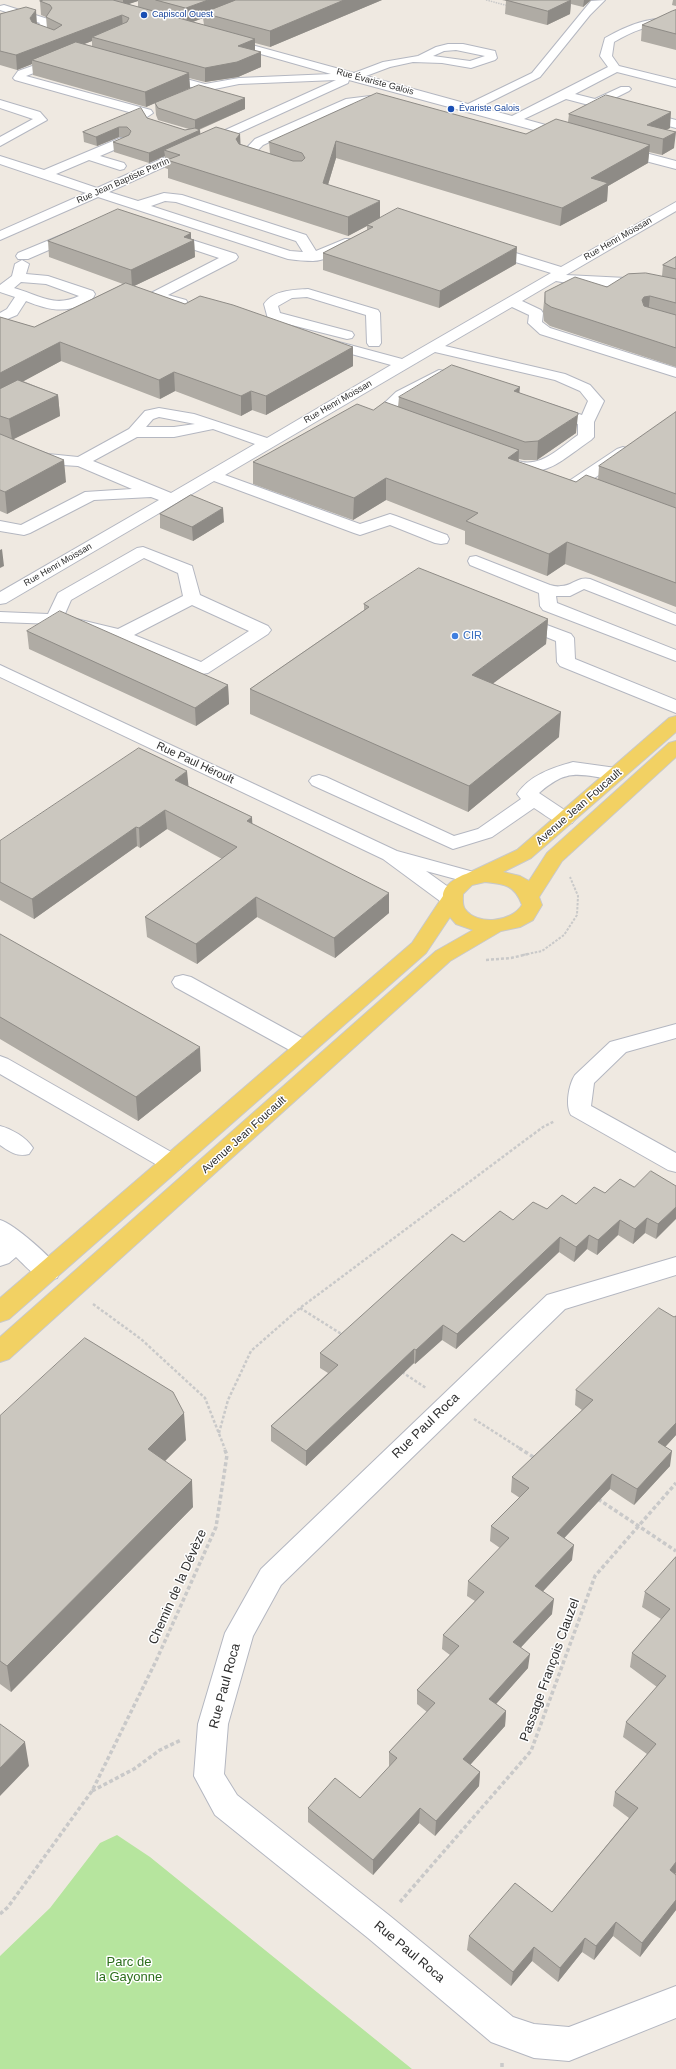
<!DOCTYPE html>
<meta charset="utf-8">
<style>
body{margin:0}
canvas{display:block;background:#efe9e1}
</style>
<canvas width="676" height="2069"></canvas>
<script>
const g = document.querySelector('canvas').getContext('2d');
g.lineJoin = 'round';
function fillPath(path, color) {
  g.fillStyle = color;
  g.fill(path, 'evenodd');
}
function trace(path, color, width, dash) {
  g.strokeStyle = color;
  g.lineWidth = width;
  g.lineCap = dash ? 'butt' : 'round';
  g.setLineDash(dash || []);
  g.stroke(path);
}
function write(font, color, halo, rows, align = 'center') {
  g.font = font + ' Arial,sans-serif';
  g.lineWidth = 3;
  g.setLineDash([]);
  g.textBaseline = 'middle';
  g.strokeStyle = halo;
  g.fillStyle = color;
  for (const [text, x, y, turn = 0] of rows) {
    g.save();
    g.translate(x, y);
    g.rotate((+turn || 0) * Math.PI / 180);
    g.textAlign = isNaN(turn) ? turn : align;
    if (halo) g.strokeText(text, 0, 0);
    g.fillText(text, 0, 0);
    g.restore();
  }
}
fillPath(new Path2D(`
 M117,1835L150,1857L412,2069H0V1956L50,1908L100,1843Z`), '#b6e59e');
const minor = new Path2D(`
 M605,0L590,15L540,77L480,107L512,116L608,67L600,56L605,38C628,25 650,16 676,19V25C652,23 634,30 614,42L612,56L619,66L676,80V87L617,72L575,94L595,99L621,87H629L631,89L629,91L607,102L676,120V128L566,99L524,119L571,132L573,135L571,138L567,139L349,80L348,83L109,192L138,201L164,193L182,195L306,235L316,251L345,239H355L357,242C351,250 323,261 313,261C305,261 296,260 288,259L98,197L0,240V231L86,193L0,164V156L44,170L120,138H128L130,141L128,144L100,156L124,163L126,166L124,169L120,170L89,160L56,174L97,188L336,80L239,84L205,91L156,77L154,75L160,72L205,84L239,78L331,74L222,43L220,41L222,39H230L354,73L383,62L418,56L436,47L448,44H463L495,51L497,58L495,60L471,68L442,63L413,62L390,67L366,76L468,104L532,73L591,1ZM456,50L485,56L470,61L433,56L444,51ZM165,201L176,202L296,241L303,252L290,251L151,206Z
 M4,5L51,20L52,22L45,32L62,40L56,43L34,35L32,33L40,23L0,10V6Z
 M61,56L65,57L67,59L65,61L26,76L151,110L153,113L147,117L143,116L15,80L13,78L18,71Z
 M370,96L397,103L399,106L393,110L370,104H352L263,145L252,156L263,159L265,162L263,165C256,166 242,163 238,157L255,139L346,99Z
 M0,100L40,112L47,120L0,146V137L33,119L0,108Z
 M619,146L676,161V169L615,153L613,150L615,147Z
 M676,202V211L566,275L626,278L676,289V297L626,287L579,285L556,281L522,301L541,310L543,313L542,322L550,328L676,368V377L540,334L528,323L529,315L512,307L445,346L565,374L590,385L604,401L594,422V437L591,440C552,467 546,480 497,464L495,461L497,458C507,455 513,460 522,462C543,466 562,446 578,435V424L544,412L541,409L544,406L549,404L582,415L588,401L580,391L555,380L435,352L225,475L360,524L390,514L396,516L447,535L449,539L447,543L441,544L435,543L390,525L360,535L354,533L214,481L6,603L0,604V592L159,500L151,497L94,500L30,533L24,535L0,531V521L21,525L85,492L132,489L78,466L46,464L0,448V438L48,454L78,457L129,429L145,411L159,408L194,414L267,438L391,365L319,345L317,342L319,339L324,338L402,359L551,273L483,252L481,249L483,246H493L561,267ZM159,417L195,424L174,427H146L153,419ZM213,429L255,444L171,493L93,461L137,437H174Z
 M76,229L83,233L81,236L28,259H18L16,256L18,253Z
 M167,232L236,254L238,257L236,260L168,295L186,300L188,303L186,306L181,307L151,299L149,296L151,293L219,258L162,239L160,236L162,233Z
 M22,260L29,264L26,274L48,276L93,291L95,294C93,300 89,301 84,304C63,314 46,309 26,301L17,315L0,322V313L7,309L15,297L0,292V285L12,276L15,264ZM21,282L46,284L79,296C54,308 39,295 14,288Z
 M308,289L378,310L380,313L381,343L379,346H369L367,343L366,315L307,297L292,298L278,306L280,313L352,332L354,335L352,338L347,339L268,319L264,304C273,290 293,290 308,289Z
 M439,370L444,371L446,374L444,377L406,398L390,414L397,417L400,420L397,423C389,425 377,422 372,415L375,412L396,392Z
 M623,447L629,449L631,452L629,455L584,485L591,490L589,493C581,495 569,493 564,486L566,483L617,449Z
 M143,547L192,566L200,595L268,626L271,630L268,634L208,673L202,674L114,639L54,624L0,622V612L48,614L58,593L137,548ZM144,558L178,573L183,596L118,629L64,616L71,600ZM192,605L249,631L201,662L134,635Z
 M476,556L550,585C554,586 557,587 561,586C572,586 578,576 590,579L676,614V625L584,589L570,596H556L557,603L676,650V661L543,610L540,606L539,593L470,565L468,561L470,557Z
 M520,615L571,634L574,638L575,659L676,700V713L560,666L557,662L556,641L514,624L511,620L514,616Z
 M0,665L397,851L481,874L484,878L481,882L474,884L426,871L458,894L461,899L458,904L451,905L444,904L383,859L0,677Z
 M573,762L616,768L623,770L626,774L623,778L616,780C579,775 569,767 539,793L572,815L575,819L572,823C557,827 546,815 534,808L492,837L453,849L312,785L309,781L312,777L319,775L326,777L454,836L478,829L521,799L517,794C530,775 552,768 573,762Z
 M183,975L191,977L311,1043L314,1048L311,1053L303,1055L295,1053L175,987L172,982L175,977Z
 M676,1024V1038L626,1052L594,1083L591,1106L676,1153V1172L668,1170L571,1115C565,1105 569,1084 575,1075L610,1042Z
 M0,1056L8,1059L180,1157L184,1163L180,1169L172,1171L164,1169L0,1074Z
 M0,1126C12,1129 26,1137 33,1148L29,1154C17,1157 10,1152 0,1145Z
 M0,1220C14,1224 53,1258 60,1271L57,1278C38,1283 29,1269 16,1257L9,1263L0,1266Z
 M676,1257V1275L565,1309L281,1585L253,1636L228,1724L224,1774L237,1795L390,1916L513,2017L534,2024L569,2027L676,1986V2018L569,2061L534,2058L491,2042L368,1938L215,1815L194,1776L198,1724L225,1633L261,1569L547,1295Z`);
const major = new Path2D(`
 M676,716V732L531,858L503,872L520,876L529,881L547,853L669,743L676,741V757L562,861L539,897L542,905L533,920L520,927L501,931L450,961L9,1359L0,1362V1337L436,951L473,930L456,924L450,917L426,953L9,1319L0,1322V1298L412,943L443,896C443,885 457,877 466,874L517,850L669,718ZM485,882C505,884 515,885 522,905C512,922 477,926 465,909C462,905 463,898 463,894L472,885Z`);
trace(minor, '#b4b7c1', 2);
trace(major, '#c9c9c9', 2);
trace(new Path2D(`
 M486,0L509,6`), '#c9c9c9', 1.5, [1.5, 1]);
trace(new Path2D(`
 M523,955L542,951L564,935L577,915L578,896L570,877`), '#c9c9c9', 2, [2.5, 1.5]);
trace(new Path2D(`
 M486,960L511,958L528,954
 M93,1304L141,1339L205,1398L225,1449
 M300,1308L343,1335
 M402,1372L426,1388
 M474,1419L521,1449
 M219,1433L228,1400L251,1351L300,1308L543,1127L555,1121`), '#c9c9c9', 2.5, [3, 2]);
trace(new Path2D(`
 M519,1448L535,1458
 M598,1499L676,1551
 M92,1791L134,1769L160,1750L181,1740
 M400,1902L531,1751L595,1576L676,1483
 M0,1914L8,1907L92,1791L156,1661L216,1527L227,1455L224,1448
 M502,2063V2069`), '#c9c9c9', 3.5, [4, 2.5]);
fillPath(minor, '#fff');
fillPath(major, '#f2d163');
fillPath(new Path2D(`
 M44,0H382L270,47L255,43V51L261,52V67L238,77L205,82L189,78L190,88L146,107L33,75L32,64L17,70L0,65V14L37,24L47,28L46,17L41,15L40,1ZM138,1V7L128,4ZM203,18L204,25L193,22ZM92,41V46L84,44Z
 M502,0H591L583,7L571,4L570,14L547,25L505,14L506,1Z
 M673,0H676V6L672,5Z
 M676,10V50L641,41L642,25Z
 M155,103L245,109L199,130H200V134H240V144L270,154L269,142L526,134L568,122L569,114L670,128L666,130L674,148L662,155L649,152L648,163L608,186L607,201L560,226L336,158L328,185L380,218L516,264L439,308L323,270V253L367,230V226L348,236L168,178V169L165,168V156L149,163L114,152L113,142L126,137H119L97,146L84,142L83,132L147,118L185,130L189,129L158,120L156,115Z
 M191,233V239L194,240L195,257L134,286L185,304L353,347V366L266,415L252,410L241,416L175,391L160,399L61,361L23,381L58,395L60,416L13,439L66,482L7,514L0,511V317L34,327L123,284L49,257L48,241Z
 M676,257V367L550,326L544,321L543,311L545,292L607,287L662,276L663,265Z
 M519,392L576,433L537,460H524L519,459V462L576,482L598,480L599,466L676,412V607L565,564L547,576L465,544V531L386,500L353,520L253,484V462L373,410L398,407L399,397Z
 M160,514L224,522L193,541L160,528Z
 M364,604L548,619L546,644L493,683L559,737L468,812L250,714V689L364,610Z
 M27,631L228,685L229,704L196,726L29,649Z
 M188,786L252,817V824L389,913L335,958L257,917L197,964L147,937L145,917L222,859L167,829L140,848L137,846L34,919L0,900V841Z
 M0,934L201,1071L138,1121L0,1039Z
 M676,1186L656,1239L645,1233L633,1244L618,1235L597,1255L587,1249L574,1262L559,1252L456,1349L442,1340L415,1364L414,1363L306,1466L271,1441V1426L328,1373L320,1368V1353L464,1242L513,1220L547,1209L576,1204L605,1193L634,1187Z
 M676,1316V1435L665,1447L670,1466L634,1505L610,1489L564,1538L572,1560L543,1591L552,1614L521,1647L528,1668L496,1704L506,1711L505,1726L470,1765L480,1772L479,1786L435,1836L419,1823L373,1875L308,1822V1808L360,1798L389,1767V1752L427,1712L417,1704V1690L450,1655L442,1649L443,1635L475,1601L467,1596L468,1581L500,1548L490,1541L491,1526L520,1498L511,1492L512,1477L582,1410L575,1405L576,1390Z
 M0,1416L186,1440L165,1461L193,1507L11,1692L0,1684Z
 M676,1557V1873L675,1874L676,1875V1910L640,1957L613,1936L594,1960L582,1952L558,1982L532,1961L511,1986L467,1950L469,1936L552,1912L629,1818L613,1806L615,1792L647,1754L623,1737L626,1722L657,1687L630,1667L632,1653L661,1619L642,1607L645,1592Z`), '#afaba4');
fillPath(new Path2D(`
 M123,0H138V1L123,6Z
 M208,0H250L203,13V18L187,24L186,8Z
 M344,0H382L270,47V31Z
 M571,0L570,14L547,25L548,11Z
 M584,0H591L583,7Z
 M36,10L37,24L31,32L30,18Z
 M122,15L123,29L92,37V41L38,62L32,60V64L17,70L16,55Z
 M255,39V53L238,46Z
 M261,52V67L238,77L205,82V68Z
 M189,73L190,88L146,107L145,92Z
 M245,98V109L195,131V120Z
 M671,112L670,128L653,137L647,125Z
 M119,127V137L97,146L96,137Z
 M200,130L201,140L164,150L165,156L149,163V153Z
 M676,132L674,148L662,155L663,139Z
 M240,134L241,152L236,139Z
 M336,141V158L323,201V183Z
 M650,145L648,163L608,186L607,201L560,226L562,208L591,178Z
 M380,201V219L348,236V217Z
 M191,233V242L194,240L195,257L132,287L131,270L184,237Z
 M517,247L516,264L439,308L440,291Z
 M650,296L648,315L642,300L644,297Z
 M60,342L61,361L0,394V373Z
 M353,347V366L266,415V396Z
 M174,372L175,391L160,399L159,380Z
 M520,387L518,405L514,391Z
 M251,391L252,410L241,416V396Z
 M58,395L60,416L12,440L9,419Z
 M578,415L576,433L537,460L538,441Z
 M519,450L518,472L508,458Z
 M64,460L66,482L7,514L5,492Z
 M386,478V500L353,520L354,498Z
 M223,508L224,522L193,541L192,527Z
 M567,542L565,564L547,576L549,554Z
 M2,549L4,566L0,568V550Z
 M548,619L546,644L471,700L472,675Z
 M228,685L229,704L196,726L195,708Z
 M561,712L559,737L468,812L469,786Z
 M187,771L189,791L175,780Z
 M165,810L167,829L140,848L139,828Z
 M252,817L253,837L247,821Z
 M136,827L137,846L34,919L32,899Z
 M389,893V913L335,958L334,938Z
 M256,897L257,917L197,964L196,944Z
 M200,1047L201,1071L138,1121L136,1097Z
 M676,1207V1219L656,1239L658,1224Z
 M647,1218L645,1233L633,1244L635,1229Z
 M620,1220L618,1235L597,1255L598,1240Z
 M589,1235L587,1249L574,1262L576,1247Z
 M560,1237L559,1252L456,1349L457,1334Z
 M443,1325L442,1340L415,1364L416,1350Z
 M414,1349V1363L306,1466V1451Z
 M184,1413L186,1440L150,1476L148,1449Z
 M676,1423V1435L656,1457L658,1442Z
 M672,1451L670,1466L634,1505L637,1489Z
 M612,1474L610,1489L555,1548L557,1533Z
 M192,1480L193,1507L11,1692L7,1666Z
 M574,1545L572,1560L534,1601L535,1586Z
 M554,1599L552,1614L512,1657L513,1642Z
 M530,1654L528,1668L488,1713L489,1699Z
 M506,1711L505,1726L462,1774L463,1759Z
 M25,1742L29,1766L0,1796V1768Z
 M480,1772L479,1786L435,1836L436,1821Z
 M420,1808L419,1823L373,1875V1860Z
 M676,1862V1873L667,1884L670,1870Z
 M676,1900V1910L640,1957L642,1943Z
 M616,1922L613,1936L594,1960L596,1946Z
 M585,1938L582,1952L558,1982L560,1968Z
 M534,1947L532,1961L511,1986L513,1972Z`), '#8e8b86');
const building = new Path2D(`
 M44,0H113L255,39L238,46L261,52L237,62L205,68L92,37L127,22L129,18L122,15L16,55L0,51V14L26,7L36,10L30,18L32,22L54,30L62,25L46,17L52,8L50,5L40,1Z
 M156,0H208L186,8Z
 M236,0H344L270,31L203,13Z
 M506,0H571L548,11Z
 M676,10V34L642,25L672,11Z
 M76,42L189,73L145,92L32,60Z
 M199,85L245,98L195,120L158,108L155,103Z
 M377,93L526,134L556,119L650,145L591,178L608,183L562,208L336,141L323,183L380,201L348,217L167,160L180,155L164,150L216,127L240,134L236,139L239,144L293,161H302L305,158L302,153L269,142Z
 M606,95L671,112L647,125L676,132L663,139L569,114Z
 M141,108L147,118L185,130L195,128L200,130L149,153L113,142L129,135L131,131L127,127H119L96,137L83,132Z
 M398,208L517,247L440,291L323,253L373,227L367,225Z
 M118,209L191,233L184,237L194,240L131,270L48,241Z
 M676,257V269L663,265Z
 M646,273L676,279V303L650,296L644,297L642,300L644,306L676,315V348L551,307L545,303V292L575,277L607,287L628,274Z
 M126,283L185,304L200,296L233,305L353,347L266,396L251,391L241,396L174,372L159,380L60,342L0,373V317L34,327Z
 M452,365L520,387L514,391L578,413V415L538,441L525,442L399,397Z
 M18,380L58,395L9,419L0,416V389Z
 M385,402L519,450L508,458L576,482L586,475L676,508V583L567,542L549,554L466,521L478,513L386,478L354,498L253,462L357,404L373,410Z
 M676,412V494L599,466Z
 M0,434L64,460L5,492L0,490Z
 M191,495L223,508L192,527L160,514Z
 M419,568L548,619L472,675L561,712L469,786L250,689L369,607L364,604Z
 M60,611L228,685L195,708L27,631Z
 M139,748L187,771L175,780L252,817L247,821L389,893L334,938L256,897L196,944L145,917L237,847L165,810L139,828L136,827L32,899L0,882V841Z
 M0,934L200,1047L136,1097L0,1017Z
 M651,1171L676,1186V1207L658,1224L647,1218L635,1229L620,1220L598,1240L589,1235L576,1247L560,1237L457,1334L443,1325L416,1350L414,1349L306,1451L271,1426L338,1365L320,1353L452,1234L464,1242L500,1211L513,1220L533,1202L547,1209L562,1195L576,1204L594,1187L605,1193L620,1179L634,1187Z
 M659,1308L674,1317L676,1316V1423L658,1442L672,1451L637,1489L612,1474L557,1533L574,1545L535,1586L554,1599L513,1642L530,1654L489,1699L506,1711L463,1759L480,1772L436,1821L420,1808L373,1860L308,1808L335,1778L360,1798L397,1758L389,1752L435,1703L417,1690L459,1646L443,1635L484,1592L468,1581L509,1538L491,1526L529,1488L512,1477L593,1400L576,1390Z
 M85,1338L173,1392L184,1413L148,1449L192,1480L7,1666L0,1661V1416Z
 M676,1557V1862L670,1870L676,1875V1900L642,1943L616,1922L596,1946L585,1938L560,1968L534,1947L513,1972L469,1936L515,1883L552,1912L638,1808L615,1792L656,1744L626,1722L666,1676L632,1653L670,1609L645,1592Z
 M0,1724L25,1742L0,1768Z`);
fillPath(building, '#cbc7bf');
trace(building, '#8e8b86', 1);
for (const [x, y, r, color] of [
 [144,15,4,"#1a4fb4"],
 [451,109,4,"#1a4fb4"],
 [455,636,4,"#3f7fe0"]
]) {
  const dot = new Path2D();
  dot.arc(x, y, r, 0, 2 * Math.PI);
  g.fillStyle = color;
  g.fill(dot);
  trace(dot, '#fff', 1.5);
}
write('9px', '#164399', '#fff', [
 ["Capiscol Ouest",152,15],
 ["Évariste Galois",459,109]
], 'left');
write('9px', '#2e2e2e', '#fff', [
 ["Rue Évariste Galois",375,82,15],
 ["Rue Jean Baptiste Perrin",123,181,-24],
 ["Rue Henri Moissan",618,239,-30],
 ["Rue Henri Moissan",338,402,-30],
 ["Rue Henri Moissan",58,565,-30]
]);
write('11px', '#366cbe', '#fff', [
 ["CIR",463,636]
], 'left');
write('11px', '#2e2e2e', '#fff', [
 ["Rue Paul Héroult",195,763,25],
 ["Avenue Jean Foucault",579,807,-41],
 ["Avenue Jean Foucault",244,1135,-42]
]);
write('13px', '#2e2e2e', '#fff', [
 ["Rue Paul Roca",426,1426,-44],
 ["Chemin de la Dévèze",178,1587,-66],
 ["Passage François Clauzel",550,1670,-70],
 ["Rue Paul Roca",225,1686,-75],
 ["Rue Paul Roca",409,1952,40]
]);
write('13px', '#2c6e1b', '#fff', [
 ["Parc de",129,1962],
 ["la Gayonne",129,1977]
]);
</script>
